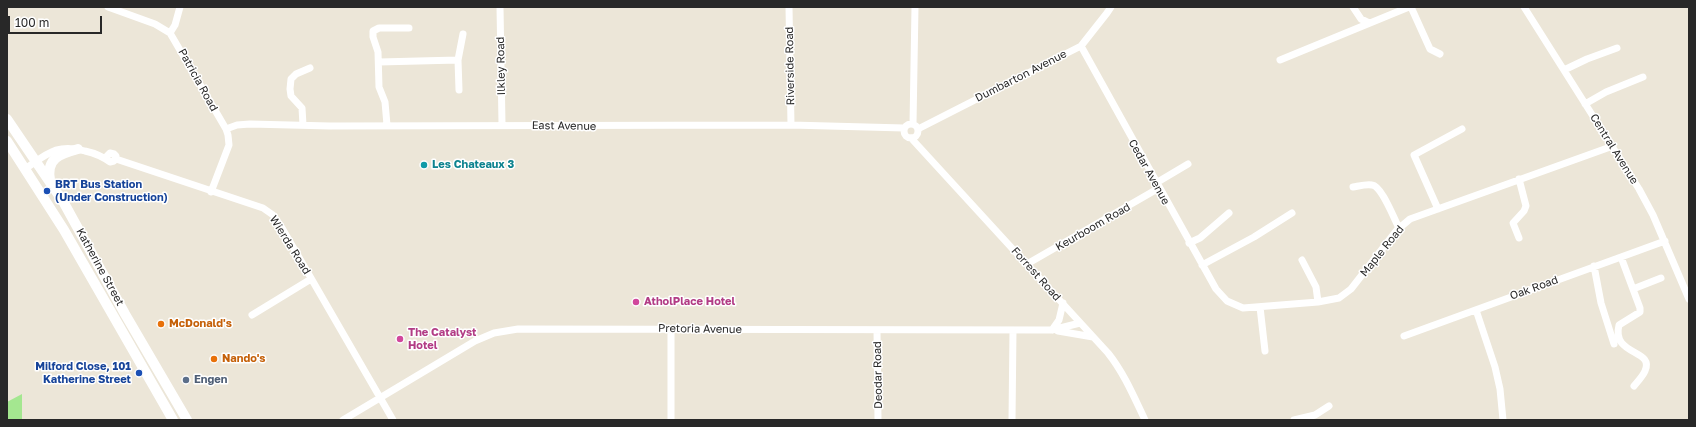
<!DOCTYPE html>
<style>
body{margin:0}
#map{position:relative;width:1696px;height:427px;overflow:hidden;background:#ece6d8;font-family:"Golos Text",sans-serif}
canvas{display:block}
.frame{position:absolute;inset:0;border:8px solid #282828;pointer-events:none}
.scale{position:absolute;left:8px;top:16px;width:94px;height:18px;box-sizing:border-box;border:2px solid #282828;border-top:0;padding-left:5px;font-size:12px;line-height:14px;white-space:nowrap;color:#282828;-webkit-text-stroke:3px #fff;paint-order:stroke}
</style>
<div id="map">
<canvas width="1696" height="427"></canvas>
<div class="frame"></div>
<div class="scale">100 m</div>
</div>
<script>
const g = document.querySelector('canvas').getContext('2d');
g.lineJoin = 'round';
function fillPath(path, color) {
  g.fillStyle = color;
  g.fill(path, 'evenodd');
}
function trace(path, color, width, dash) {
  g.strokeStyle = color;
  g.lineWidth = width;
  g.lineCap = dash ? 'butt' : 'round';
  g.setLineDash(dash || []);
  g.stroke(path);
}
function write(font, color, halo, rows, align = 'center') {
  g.font = font + ' "Golos Text",sans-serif';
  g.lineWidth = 3;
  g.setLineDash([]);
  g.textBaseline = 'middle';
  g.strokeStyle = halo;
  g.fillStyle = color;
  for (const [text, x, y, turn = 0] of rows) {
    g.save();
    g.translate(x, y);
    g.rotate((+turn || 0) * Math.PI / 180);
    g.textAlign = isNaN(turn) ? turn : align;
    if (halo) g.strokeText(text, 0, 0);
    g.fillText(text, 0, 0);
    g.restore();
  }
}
fillPath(new Path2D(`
 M22,394V420H7V402Z`), '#a4e790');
trace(new Path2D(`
 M108,7L155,24L170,33L226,129L228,135L229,145L211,192
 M500,7L502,124
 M789,7L791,125
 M1353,7L1361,19L1369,23
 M1411,7L1430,49L1440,54
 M1524,7L1639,189L1653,215L1689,299
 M170,33L175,25L180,7
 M1081,46L1216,289L1227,301L1243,308L1318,302L1339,298L1351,289L1397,230L1410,219L1613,146
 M1280,60L1409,7
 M379,62L458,60
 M1564,70L1587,59L1617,48
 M459,90L458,60L463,34
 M1585,104L1606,92L1643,77
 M904 131a7 7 0 1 1 14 0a7 7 0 1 1-14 0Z
 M913,124L915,7
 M303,125L302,108L291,96L290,89L291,79L296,74L310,68
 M387,125L385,102L379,87L378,52L373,37V31L379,28H409
 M226,129L237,125L250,124L330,126L791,125L904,128
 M918,129L1081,46L1107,13L1111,7
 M911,138L1108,353C1124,373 1134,397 1145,420
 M116,159L263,208L273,215L282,228L393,420
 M25,169C47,154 57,143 85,151C94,153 102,156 110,162L114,161L116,156L114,154L110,153L107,156V159
 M1156,183L1188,164
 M1353,187C1359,186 1366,184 1372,185C1382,186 1394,219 1399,228
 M1438,209L1414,155L1462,129
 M1519,238L1513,223L1524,211L1526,206L1519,179
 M1189,243L1200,238L1229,213
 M1621,257L1640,308V312L1619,325C1611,356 1655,349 1645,371C1643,376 1638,381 1634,386
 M1302,260L1316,287L1318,302
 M1027,264L1159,188
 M1202,265L1254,237L1292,213
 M1594,266L1601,303L1614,344
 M1633,289L1661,278
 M1260,307L1265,351
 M1476,310L1495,367L1500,389L1503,420
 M252,315L311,279
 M671,329V420
 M877,330L878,420
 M1052,330L1059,320L1063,303
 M1058,331L1093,337
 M1404,336L1665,241
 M343,420L475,341L494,333L518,329L1052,330L1080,323
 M1012,420L1013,330
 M1294,420L1315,415L1329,406`), '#fff', 7);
trace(new Path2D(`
 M7,119L64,203L125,314L187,420
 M7,141L64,230L173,420
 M50,180C46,158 60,154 78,149`), '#fff', 10);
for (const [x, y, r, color] of [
 [424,165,4,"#0f9aa8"],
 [47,191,4,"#1a4fb4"],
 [636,302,4,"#d1479c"],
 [161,324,4,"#e8710a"],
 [400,339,4,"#d1479c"],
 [214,359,4,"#e8710a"],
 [139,373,4,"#1a4fb4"],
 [186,380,4,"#5c6f8a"]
]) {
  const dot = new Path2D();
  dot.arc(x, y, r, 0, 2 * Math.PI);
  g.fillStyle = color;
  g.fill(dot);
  trace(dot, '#fff', 1.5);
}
write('11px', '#282828', '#fff', [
 ["Ilkley Road",501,66,-91],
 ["Riverside Road",790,66,-91],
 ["Dumbarton Avenue",1021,76,-27],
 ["Patricia Road",198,80,61],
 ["East Avenue",564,126,1],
 ["Central Avenue",1614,149,58],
 ["Cedar Avenue",1149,172,61],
 ["Keurboom Road",1093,227,-30],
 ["Wierda Road",290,245,58],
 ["Maple Road",1382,251,-51],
 ["Katherine Street",100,267,61],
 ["Forrest Road",1036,274,48],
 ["Oak Road",1534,288,-20],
 ["Pretoria Avenue",700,329,1],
 ["Deodar Road",878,375,-91]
]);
write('bold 11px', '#0d838f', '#fff', [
 ["Les Chateaux 3",432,165]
], 'left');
write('bold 11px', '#164399', '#fff', [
 ["BRT Bus Station",55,185],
 ["(Under Construction)",55,198],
 ["Milford Close, 101",131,367,"right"],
 ["Katherine Street",131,380,"right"]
], 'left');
write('bold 11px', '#b23c85', '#fff', [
 ["AtholPlace Hotel",644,302],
 ["The Catalyst",408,333],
 ["Hotel",408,346]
], 'left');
write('bold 11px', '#c56008', '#fff', [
 ["McDonald's",169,324],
 ["Nando's",222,359]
], 'left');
write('bold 11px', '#4e5e75', '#fff', [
 ["Engen",194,380]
], 'left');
</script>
